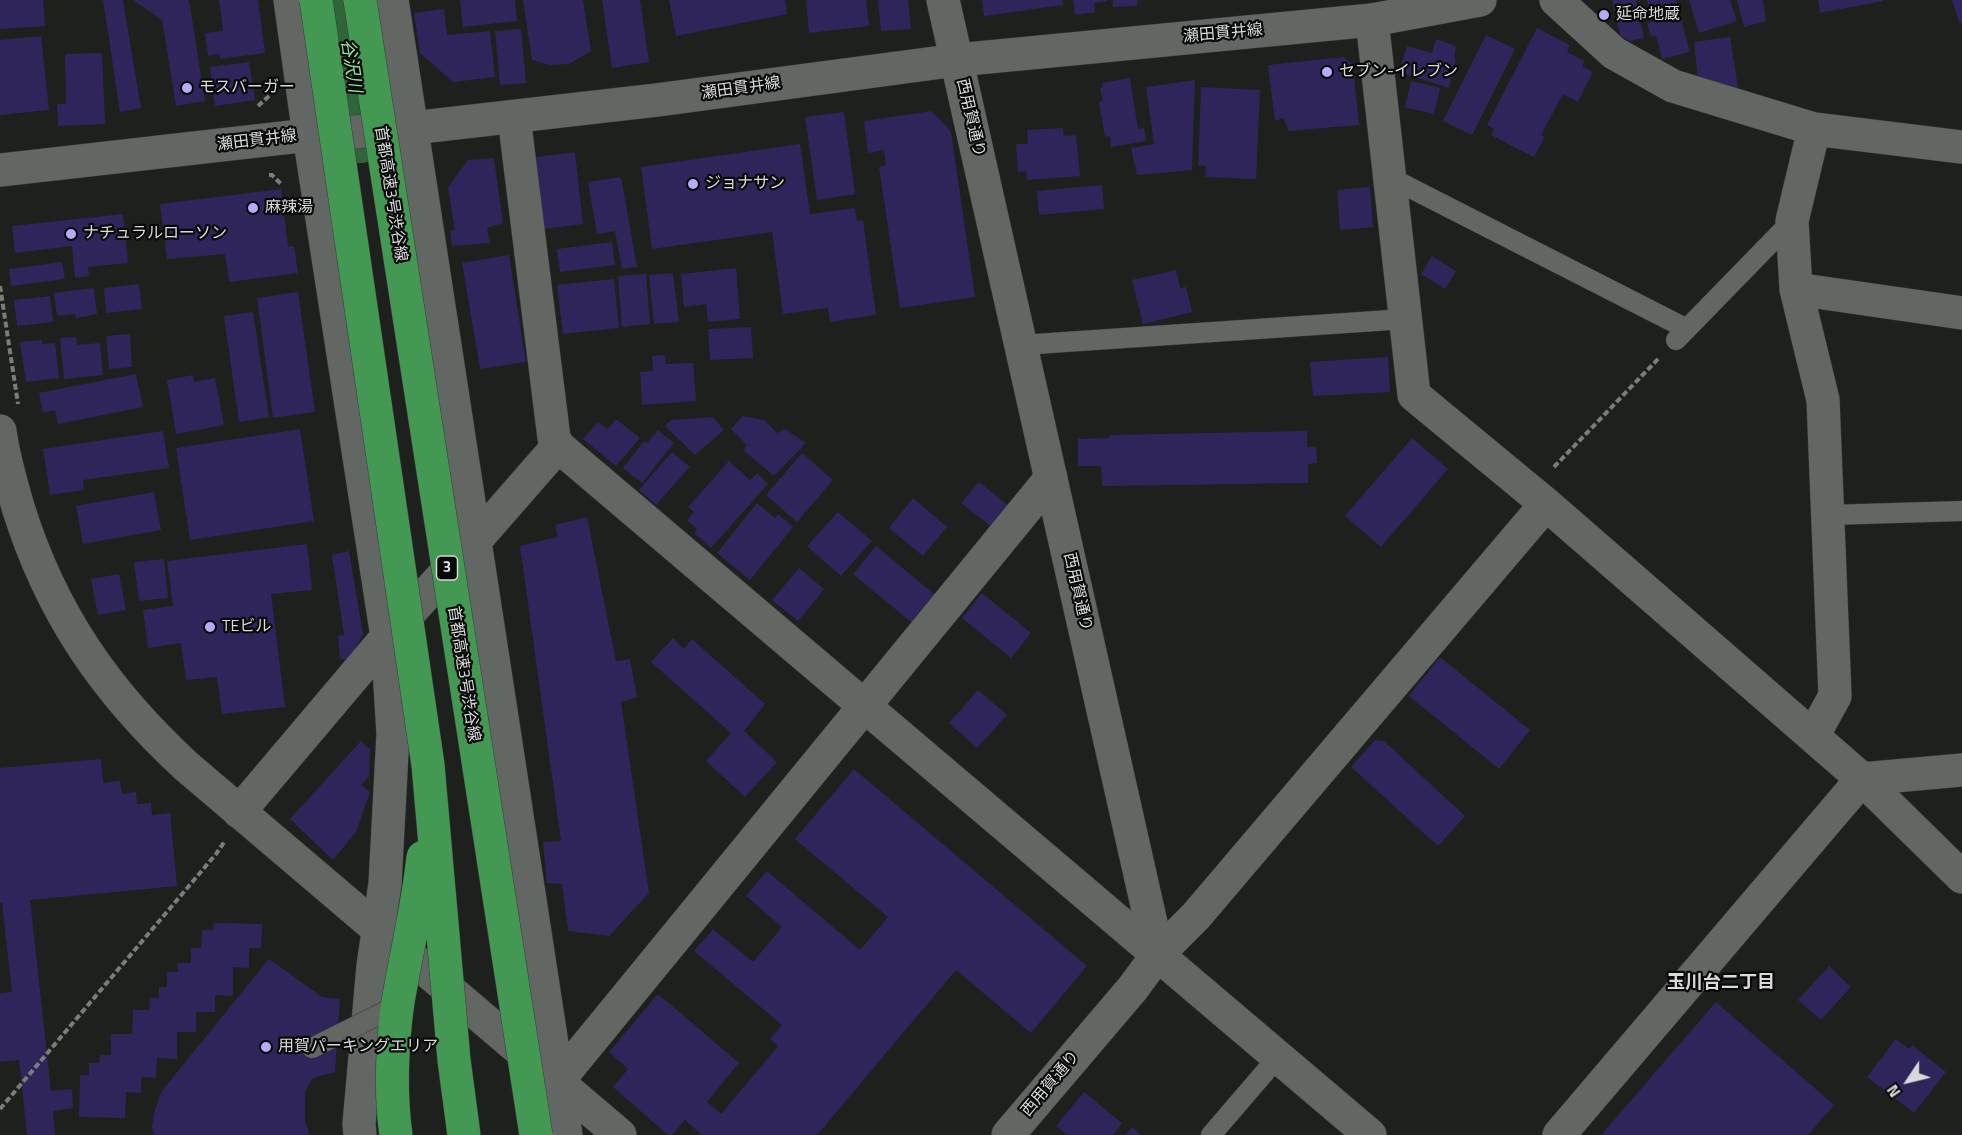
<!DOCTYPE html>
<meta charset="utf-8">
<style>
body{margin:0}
#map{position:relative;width:1962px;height:1135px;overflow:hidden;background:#1d201d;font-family:"Titillium Web",sans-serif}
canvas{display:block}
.north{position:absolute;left:1878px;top:1051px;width:60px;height:60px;-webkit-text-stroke:4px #080908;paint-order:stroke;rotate:235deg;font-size:16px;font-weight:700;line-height:24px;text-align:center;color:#d8dad9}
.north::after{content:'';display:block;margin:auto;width:21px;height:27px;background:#d8dad9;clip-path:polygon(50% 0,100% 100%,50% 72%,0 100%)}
</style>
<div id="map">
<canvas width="1962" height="1135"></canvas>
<div class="north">N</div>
</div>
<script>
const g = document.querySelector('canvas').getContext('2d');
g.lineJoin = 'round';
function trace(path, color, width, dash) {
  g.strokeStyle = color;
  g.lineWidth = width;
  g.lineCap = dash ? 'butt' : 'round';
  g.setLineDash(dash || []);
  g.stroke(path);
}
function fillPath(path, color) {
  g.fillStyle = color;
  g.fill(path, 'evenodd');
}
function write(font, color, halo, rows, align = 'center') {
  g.font = font + ' "Titillium Web","Noto Sans JP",sans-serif';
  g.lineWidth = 4.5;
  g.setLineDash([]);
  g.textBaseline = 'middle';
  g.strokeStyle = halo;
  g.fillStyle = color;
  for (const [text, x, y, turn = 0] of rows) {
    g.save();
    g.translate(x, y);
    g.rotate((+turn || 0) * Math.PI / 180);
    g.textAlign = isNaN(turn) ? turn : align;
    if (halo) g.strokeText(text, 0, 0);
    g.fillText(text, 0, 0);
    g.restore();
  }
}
trace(new Path2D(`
 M340,0L360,132`), '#2f6538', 62);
fillPath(new Path2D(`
 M0,0H43L45,26L0,29Z
 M103,0H123L141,108L120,112Z
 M133,0H189L205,101L176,106L162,20Z
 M219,0H258L265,53L220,59L219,54L208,56L205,33L223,31Z
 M460,0H515L517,21L463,27Z
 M523,0H583L591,51L569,64L549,65L532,60Z
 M602,0H640L649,62L612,68Z
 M669,0H785L787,14L676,36Z
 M806,0H866L869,26L809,33Z
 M878,0H908L911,29L881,31Z
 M982,0H1062L1063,5L984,16Z
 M1073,0H1107V1L1094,3L1095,12L1075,15Z
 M1113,0H1137V6L1113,7Z
 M1612,0H1636L1644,38L1629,41L1620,35Z
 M1647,0H1676L1690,52L1662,59L1656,36L1651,37L1647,23L1653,22Z
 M1689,0H1730L1737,21L1699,33Z
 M1737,0H1763L1766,21L1744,27Z
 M1818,0H1883V1L1820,13Z
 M1952,0H1962V23L1960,24Z
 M444,9L447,35L490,31L495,77L453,82L420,53L414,13Z
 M1608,9L1611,17L1600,21L1597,12Z
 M1537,28L1570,45L1567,52L1585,61L1582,66L1593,72L1578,102L1563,94L1541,135L1545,137L1534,157L1491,135L1494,129L1487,125Z
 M521,29L526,83L500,85L495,31Z
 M1486,35L1515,49L1472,135L1443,121Z
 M41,36L49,110L0,115V40Z
 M1730,37L1738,88L1698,80L1694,42Z
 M1436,39L1456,46L1454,59H1456L1449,88L1399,72L1407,46L1432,53Z
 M102,53L105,124L58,126L57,104H66L65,54Z
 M1344,57L1353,65L1359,125L1289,131L1283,118L1275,121L1268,65Z
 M249,62L255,100L215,106L210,67Z
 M1130,78L1138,129L1144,128L1146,141L1111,147L1110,136L1105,137L1099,102L1103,101L1100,88L1103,87L1102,83Z
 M1195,80L1192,170L1137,175L1131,148L1154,144L1146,87Z
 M1411,81L1440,88L1434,114L1405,107Z
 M1201,87L1260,90L1256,179L1205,177L1206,166H1198Z
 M932,111L951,132L975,297L900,308L879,167L886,165L884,150L868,153L864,121Z
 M844,112L855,194L817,200L805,117Z
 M1063,128L1064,136L1076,135L1080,176L1027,180L1026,171L1018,172L1016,144H1028L1027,130Z
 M800,144L810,214L855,208L857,221L863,220L876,315L830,322L828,308L783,314L772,232L652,249L641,167Z
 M575,152L583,224L544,229L536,157Z
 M494,158L503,223L487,228L490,243L452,246L450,231L455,230L448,187L468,160Z
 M621,177L637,267L622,269L615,231L597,234L588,182Z
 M1102,185L1104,209L1039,215L1037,191Z
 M1370,187L1373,227L1340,230L1337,190Z
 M281,189L288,247L294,246L298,273L229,282L225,254L167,259L160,204Z
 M123,214L128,263L88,267L89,276L75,278L72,246L15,253L12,226Z
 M612,242L615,265L560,272L557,249Z
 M509,255L526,362L480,369L462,263Z
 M1432,256L1456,271L1445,289L1421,274Z
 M62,262L65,279L11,286L9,269Z
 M736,268L740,319L708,322L706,304L684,307L681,274Z
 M1176,270L1180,288L1186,287L1192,312L1143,324L1132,280Z
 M673,273L679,322L654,324L649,275Z
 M646,274L650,324L622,327L618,276Z
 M614,279L619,328L563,334L557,285Z
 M139,284L142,309L106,313L104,288Z
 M94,288L97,314L76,318L75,314L57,316L54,293Z
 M298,292L315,412L273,418L257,298Z
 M50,296L53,322L17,326L14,300Z
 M253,312L269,417L239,422L224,316Z
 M751,327L753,358L710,360L708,329Z
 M130,334L132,367L109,369L106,336Z
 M76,337L77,345L100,343L103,375L64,379L60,338Z
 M42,340V344L55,343L59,378L26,382L20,342Z
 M665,355L666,364L693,363L696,401L642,405L640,372L653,371L652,356Z
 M1388,357L1390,392L1313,396L1310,362Z
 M136,374L143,407L58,424L55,410L43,413L39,393Z
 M193,375L194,382L215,378L224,425L176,434L167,380Z
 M743,416L764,420L777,433L785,429L806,443L774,476L743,450L747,445L731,429Z
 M713,417L724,430L695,455L665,426L671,420Z
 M616,419L640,438L616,466L583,439L598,422L608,429Z
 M300,429L314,521L190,540L176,448Z
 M658,430L674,443L642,483L623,468L644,441L647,443Z
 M163,431L169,468L83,480L84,490L50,495L43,449Z
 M1307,431V447H1316L1317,463L1308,464V483L1102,486L1101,466H1078V439L1109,438V435Z
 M1412,438L1448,469L1381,547L1345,516Z
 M672,452L690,467L656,505L639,490Z
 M802,453L833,480L797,522L766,495Z
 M729,461L750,480L757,473L768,484L711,548L694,533L697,529L687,520L694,512L688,507Z
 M979,482L1014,510L997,531L961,503Z
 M154,492L161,530L83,544L76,506Z
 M913,498L947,527L923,556L889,528Z
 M757,503L775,518L778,514L793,527L750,580L717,553Z
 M838,512L872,541L841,576L807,546Z
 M587,517L616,661L630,659L637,697L621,702L649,893L609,936L568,931L562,884L547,883L543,842L561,841L520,546L558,537L555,525Z
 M307,544L312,590L271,594L285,707L222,714L217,677L186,680L181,643L148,648L143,610L173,606L167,561Z
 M876,546L934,594L911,622L853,574Z
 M349,551L363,634L349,659H340L338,636L344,635L332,555Z
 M164,559L168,598L139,601L134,562Z
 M799,568L824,589L798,621L772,600Z
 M119,574L126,610L98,615L91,579Z
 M982,593L1031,633L1011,658L962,618Z
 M673,638L684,649L692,639L765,704L744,731L777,762L745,797L706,761L731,733L651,662Z
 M1440,657L1530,730L1499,769L1409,696Z
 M978,690L1007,715L977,748L949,723Z
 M1375,740L1384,741L1465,816L1438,846L1351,767Z
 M361,741L370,749L369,777L361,785L370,792L356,832L333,860L290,819Z
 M101,759L103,783L120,781L122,794L136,792L137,804L151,803L152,815L170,813L177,886L30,900L51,1091L72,1089L73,1108L53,1111L55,1135H27L19,1060L0,1062V993L12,992L2,903H0V768Z
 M854,769L1087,966L1031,1033L956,970L817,1135H702L685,1120L672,1135H668L613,1087L628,1069L609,1052L658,994L739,1063L707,1102L721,1114L778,1046L770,1039L782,1025L694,951L713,929L753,962L782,927L746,896L767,871L860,950L888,917L795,839Z
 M214,923L262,924L261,948H249V968L233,967V996L215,995V1012H196V1032H177V1059L157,1058L156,1078L141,1077V1093L126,1092L125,1118L79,1117L80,1075H89V1063H99L100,1055H111V1034H132L133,1010H149L150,998H159V987H167V972H178V963H191V948H201L202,930H213Z
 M269,959L322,997L340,999L335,1072L313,1078L305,1092V1121L310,1135H154L152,1127L154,1113L161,1092Z
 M1829,966L1851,987L1821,1020L1798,1000Z
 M1716,1002L1834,1105L1808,1135H1601Z
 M1896,1039L1909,1049L1912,1045L1946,1072L1914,1113L1867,1077Z
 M1084,1092L1122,1123L1113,1135H1067L1056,1126Z
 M1132,1127L1141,1135H1125Z`), '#2f255a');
const lane = new Path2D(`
 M1389,177L1687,329
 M1676,340L1792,221
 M1021,345L1405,319
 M1828,515L1962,511
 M1211,1135L1278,1057`);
const street = new Path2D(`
 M290,0L309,135L387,637L393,734L385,884L373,966L359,1124L360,1135
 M392,0L566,1135
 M1556,0L1614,53L1673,86L1814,129L1962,147
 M1372,20L1414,395L1546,504L1862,779L1962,877
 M514,117L554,438L558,446L1370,1135
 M1796,289L1962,313
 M0,431C3,456 11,482 18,507C51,613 105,691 186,766L620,1135
 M1813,736L1835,696L1823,400L1796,289L1792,221L1814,129
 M239,812L387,637L475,541L558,446
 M1158,954L1196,916L1546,504
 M557,1082L1051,478
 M1559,1135L1862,779L1962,770`);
const secondary = new Path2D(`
 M943,0L1158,954L1133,988L1008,1135
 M0,170L309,135L412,128L657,100L957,60L1372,20L1480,0`);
trace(lane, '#393c3a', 21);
trace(street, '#393c3a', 34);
trace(secondary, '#393c3a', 34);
trace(new Path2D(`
 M258,106L270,95
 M269,175H272L282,185
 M0,286L18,404
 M1554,467L1659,358
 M0,1109L216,854L225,841`), '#7b7d7b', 4, [6, 3]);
trace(lane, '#636764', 20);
trace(street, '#636764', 33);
trace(secondary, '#636764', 33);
const laneBridge = new Path2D(`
 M312,1048L398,1005`);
const highwayBridge = new Path2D(`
 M316,0L428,765L454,1060L464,1135
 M360,0L536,1135
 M396,1135C390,1094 392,1043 398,1002C406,954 418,906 423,857`);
trace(laneBridge, '#393c3a', 21, []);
trace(highwayBridge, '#393c3a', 34, []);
trace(laneBridge, '#636764', 20);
trace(highwayBridge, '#439853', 33);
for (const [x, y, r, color] of [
 [1604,15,6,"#b4acf9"],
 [1327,72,6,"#b4acf9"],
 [187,88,6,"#b4acf9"],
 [693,184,6,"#b4acf9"],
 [253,208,6,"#b4acf9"],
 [71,234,6,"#b4acf9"],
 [210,627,6,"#b4acf9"],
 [266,1047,6,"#b4acf9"]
]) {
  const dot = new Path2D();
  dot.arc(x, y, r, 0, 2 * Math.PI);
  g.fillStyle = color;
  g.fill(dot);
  trace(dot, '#080908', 2);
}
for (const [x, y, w] of [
 [447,568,21]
]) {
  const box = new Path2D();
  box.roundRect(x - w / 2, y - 12, w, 24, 4.5);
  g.fillStyle = '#080908';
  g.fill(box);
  trace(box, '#d8dad9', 1.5);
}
write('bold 15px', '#d8dad9', null, [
 ["3",447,568]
]);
write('16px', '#d8dad9', '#080908', [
 ["延命地蔵",1616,15],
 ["セブン-イレブン",1339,72],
 ["モスバーガー",199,88],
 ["ジョナサン",705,184],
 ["麻辣湯",265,208],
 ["ナチュラルローソン",83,234],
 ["TEビル",222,627],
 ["用賀パーキングエリア",278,1047]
], 'left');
write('16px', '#d8dad9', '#080908', [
 ["瀬田貫井線",1223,34,-5],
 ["瀬田貫井線",741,89,-8],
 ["西用賀通り",970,118,77],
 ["瀬田貫井線",257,141,-7],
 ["首都高速3号渋谷線",390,194,81],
 ["西用賀通り",1077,592,77],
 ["首都高速3号渋谷線",463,674,81],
 ["西用賀通り",1051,1084,-50]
]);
write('italic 18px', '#92e19c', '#080908', [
 ["谷沢川",350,66,81]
]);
write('bold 18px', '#d8dad9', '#080908', [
 ["玉川台二丁目",1721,984]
]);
</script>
